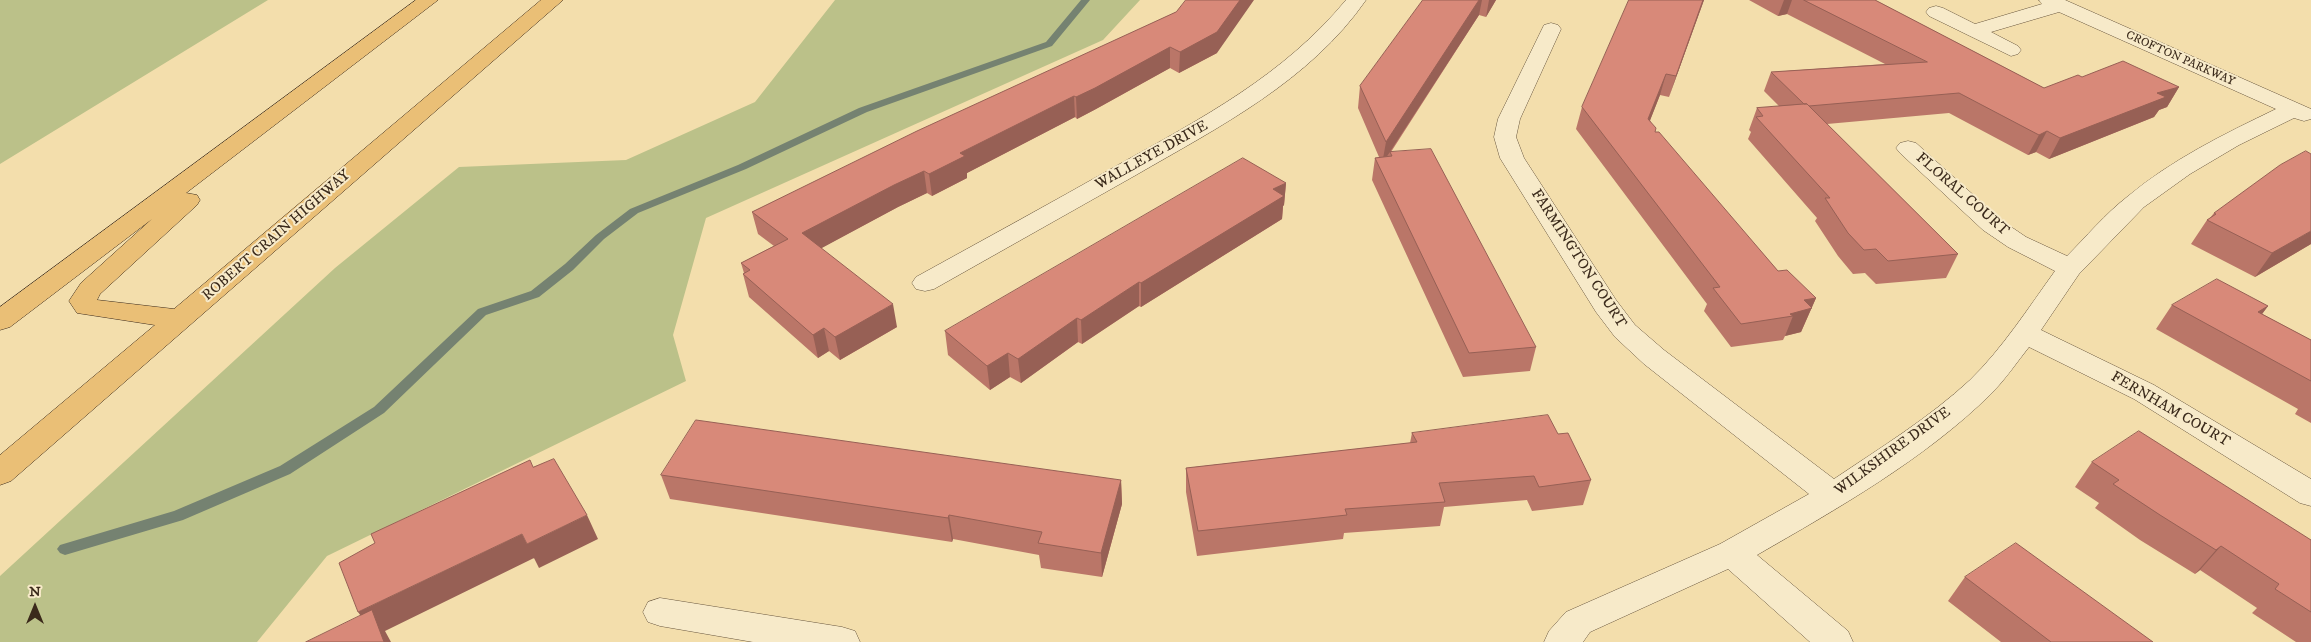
<!DOCTYPE html>
<style>
body{margin:0}
#map{position:relative;width:2311px;height:642px;overflow:hidden;background:#f3deac;font-family:"IM FELL DW Pica",serif}
canvas{display:block}
.north{position:absolute;left:10px;top:582px;width:50px;height:50px;-webkit-text-stroke:4px #f7eac9;paint-order:stroke;rotate:0deg;font-size:14px;font-weight:700;line-height:20px;text-align:center;color:#3b2a1b}
.north::after{content:'';display:block;margin:auto;width:18px;height:22px;background:#3b2a1b;clip-path:polygon(50% 0,100% 100%,50% 72%,0 100%)}
</style>
<div id="map">
<canvas width="2311" height="642"></canvas>
<div class="north">N</div>
</div>
<script>
const g = document.querySelector('canvas').getContext('2d');
g.lineJoin = 'round';
function fillPath(path, color) {
  g.fillStyle = color;
  g.fill(path, 'evenodd');
}
function trace(path, color, width, dash) {
  g.strokeStyle = color;
  g.lineWidth = width;
  g.lineCap = dash ? 'butt' : 'round';
  g.setLineDash(dash || []);
  g.stroke(path);
}
function write(font, color, halo, rows, align = 'center') {
  g.font = font + ' "IM FELL DW Pica",serif';
  g.lineWidth = 4;
  g.setLineDash([]);
  g.textBaseline = 'middle';
  g.strokeStyle = halo;
  g.fillStyle = color;
  for (const [text, x, y, turn = 0] of rows) {
    g.save();
    g.translate(x, y);
    g.rotate((+turn || 0) * Math.PI / 180);
    g.textAlign = isNaN(turn) ? turn : align;
    if (halo) g.strokeText(text, 0, 0);
    g.fillText(text, 0, 0);
    g.restore();
  }
}
fillPath(new Path2D(`
 M0,0H268L0,164Z
 M835,0H1140L1103,40L706,218L673,335L686,381L327,556L257,642H0V576L335,268L459,167L626,160L755,102Z`), '#bbc189');
fillPath(new Path2D(`
 M1081,0H1090L1052,46L867,112L746,169L638,213L604,239L573,270L539,297L486,315L384,413L290,474L183,520L65,555L60,553L57,549L60,545L174,511L280,466L374,407L478,309L531,291L565,264L596,235L630,209L738,165L859,108L1046,42Z`), '#758271');
const minor = new Path2D(`
 M1346,0H1366C1310,81 1219,127 1136,175C1069,213 1001,251 934,289L925,291L916,289L912,283L916,277C983,240 1051,203 1118,165C1202,118 1283,76 1346,0Z
 M2039,0H2065L2311,109V119L2304,121L2294,118L2239,145L2190,174L2144,207L2079,274L2041,330L2154,385L2311,479V506L2300,503L2134,399L2029,347C2017,362 2005,380 1991,394C1925,459 1837,509 1757,555L1848,631L1853,642H1810L1728,569L1590,632L1583,642H1544L1549,631L1566,612L1720,544L1809,494L1644,364L1615,337L1596,312L1500,158L1494,137L1498,119L1544,25L1551,23L1558,25L1561,29L1520,119L1516,137L1524,158L1616,300L1635,325L1664,350L1834,479C1880,448 1929,418 1970,380C2002,349 2029,307 2055,271L2008,247L1983,230L1900,153L1896,148L1900,143L1908,141L1916,143L2001,220L2026,237L2067,256C2086,237 2105,214 2127,197C2171,160 2224,134 2276,109L2059,12L1991,32L2018,46L2021,50L2018,54L2011,56L1929,16L1926,12L1929,8L1936,6L1943,8L1975,24L2042,4Z
 M660,598L842,627L855,631L860,642H753L660,626L648,622L643,612L648,602Z`);
const highway = new Path2D(`
 M416,0H438L186,193L197,195L200,200L197,205L100,294L97,300L174,309L541,0H563L11,481L0,485V455L155,325L77,313L69,301L81,283L152,219L10,327L0,330V307Z`);
trace(minor, '#69573f', 1);
trace(highway, '#3b2a1b', 1);
fillPath(minor, '#f7eac9');
fillPath(highway, '#eabf76');
fillPath(new Path2D(`
 M1423,0H1496L1486,17L1479,15L1391,152L1536,347L1530,371L1463,377L1372,180L1375,158L1379,157L1358,108L1360,86Z
 M1629,0H1704L1669,97L1660,95L1650,120L1655,132L1778,271L1816,298L1801,332L1785,336L1783,340L1731,347L1704,311L1707,304L1576,129L1582,107Z
 M1749,0H1875L2044,88L2082,77L2179,87L2167,107L2159,110L2154,117L2049,159L2036,152L2028,155L1949,113L1827,124L1958,254L1946,278L1876,284L1865,273L1853,274L1838,256L1815,221L1817,218L1748,139L1751,132L1749,130L1757,108L1779,106L1764,91L1771,72L1885,64L1787,14L1778,16Z
 M1176,12L1217,53L1179,73L1170,68L1096,109L1077,119L1075,117L967,173V178L932,196L927,193L898,207L821,248L897,327L840,360L829,351L818,358L749,297L743,274L744,273L741,263L774,246L758,234L752,212Z
 M1286,183L1284,205L1283,206L1282,219L1141,307L1139,306L1082,344L1078,342L1021,383L1010,377L990,390L948,355L945,331Z
 M2214,213L2311,244L2255,277L2191,244L2207,220L2210,218Z
 M2172,305L2268,306L2262,314L2311,340V423L2295,414L2298,409L2156,329Z
 M1412,433L1558,434L1591,480L1583,505L1532,511L1527,500L1444,507L1440,526L1344,533L1343,539L1197,556L1186,492V468L1410,443Z
 M2092,462L2311,540V642H2296L2252,613L2257,608L2200,570L2195,574L2140,540L2095,508L2099,503L2075,487Z
 M661,475L1121,480L1122,504L1102,577L1041,568L1039,555L953,539L952,542L670,499Z
 M1965,577L2153,642H2001L1948,601Z`), '#ba7668');
fillPath(new Path2D(`
 M1240,0H1254L1217,53L1179,73L1180,52Z
 M1479,0H1482L1479,15L1382,164L1386,142Z
 M1489,0H1496L1486,17Z
 M1703,0H1704L1669,97L1676,76Z
 M1784,0H1792L1787,14L1778,16Z
 M1170,47V68L1096,109L1077,119L1076,97Z
 M1666,74L1660,95L1642,141L1648,119Z
 M2179,87L2167,107L2159,110L2154,117L2049,159L2060,138L2157,93Z
 M1074,96L1075,117L967,173V178L932,196L929,174L960,153Z
 M2047,131L2036,152L2028,155L2039,135Z
 M924,171L927,193L898,207L807,256L802,233L894,185Z
 M1286,183L1284,205L1283,206L1282,219L1141,307V283L1273,189Z
 M2311,231V244L2255,277L2272,253Z
 M1139,282V306L1082,344L1081,320Z
 M1816,298L1801,332L1785,336L1793,316L1790,314L1804,300Z
 M893,304L897,327L840,360L835,337Z
 M2268,306L2250,330L2258,312Z
 M1077,318L1078,342L1021,383L1018,359Z
 M824,328L829,351L818,358L813,335Z
 M1008,353L1010,377L990,390L987,366Z
 M1121,480L1122,504L1102,577L1101,553Z
 M587,515L598,539L539,568L527,544Z
 M949,515L953,539L952,542L948,518Z
 M522,534L534,558L385,631L391,642H384L375,636L358,612Z
 M2221,546L2200,570L2195,574L2216,550Z`), '#976055');
const building = new Path2D(`
 M1186,0H1240L1217,32L1180,52L1170,47L1095,88L1076,97L1074,96L960,153L965,156L929,174L924,171L894,185L802,233L893,304L835,337L824,328L813,335L743,274L750,270L741,263L788,239L752,212L917,131L1176,12Z
 M1423,0H1479L1386,142L1360,86Z
 M1629,0H1703L1676,76L1666,74L1648,119L1656,128L1655,132H1659L1778,271L1787,270L1816,298L1804,300L1812,308L1790,314L1793,316L1741,324L1713,288L1720,287L1582,107Z
 M1804,0H1875L2044,88L2078,75L2082,77L2123,61L2179,87L2157,93L2166,97L2060,138L2047,131L2039,135L1959,93L1809,106L1807,104H1804L1771,72L1927,62Z
 M1807,104L1958,254L1888,261L1876,249L1864,250L1848,233L1825,198H1830L1756,117L1763,116L1757,108Z
 M1431,149L1536,347L1469,353L1375,158L1392,156L1390,152Z
 M2306,151L2311,154V231L2272,253L2207,220L2216,214L2214,213L2280,165Z
 M1243,158L1286,183L1273,189L1284,196L1141,283L1139,282L1081,320L1077,318L1018,359L1008,353L987,366L945,331Z
 M2217,279L2268,306L2258,312L2311,340V381L2172,305Z
 M1548,415L1558,434L1568,433L1591,480L1539,487L1534,476L1439,483L1445,502L1345,509L1347,515L1198,531L1186,468L1417,442L1412,433Z
 M696,420L1121,480L1101,553L1038,543L1042,532L949,515L948,518L661,475Z
 M2139,431L2311,540V612L2275,589L2279,584L2221,546L2216,550L2160,515L2113,484L2119,480L2092,462Z
 M554,459L587,515L527,544L522,534L358,612L339,563L375,543L371,534L530,460L533,467Z
 M2016,543L2153,642H2051L1965,577Z
 M372,610L384,642H306Z`);
fillPath(building, '#d88979');
trace(building, '#976055', 1);
write('12px', '#3b2a1b', '#f7eac9', [
 ["CROFTON PARKWAY",2180,59,24]
]);
write('15px', '#3b2a1b', '#f7eac9', [
 ["WALLEYE DRIVE",1152,156,-29],
 ["FLORAL COURT",1962,195,41],
 ["ROBERT CRAIN HIGHWAY",277,236,-41],
 ["FARMINGTON COURT",1578,259,57],
 ["FERNHAM COURT",2170,410,30],
 ["WILKSHIRE DRIVE",1893,452,-36]
]);
</script>
